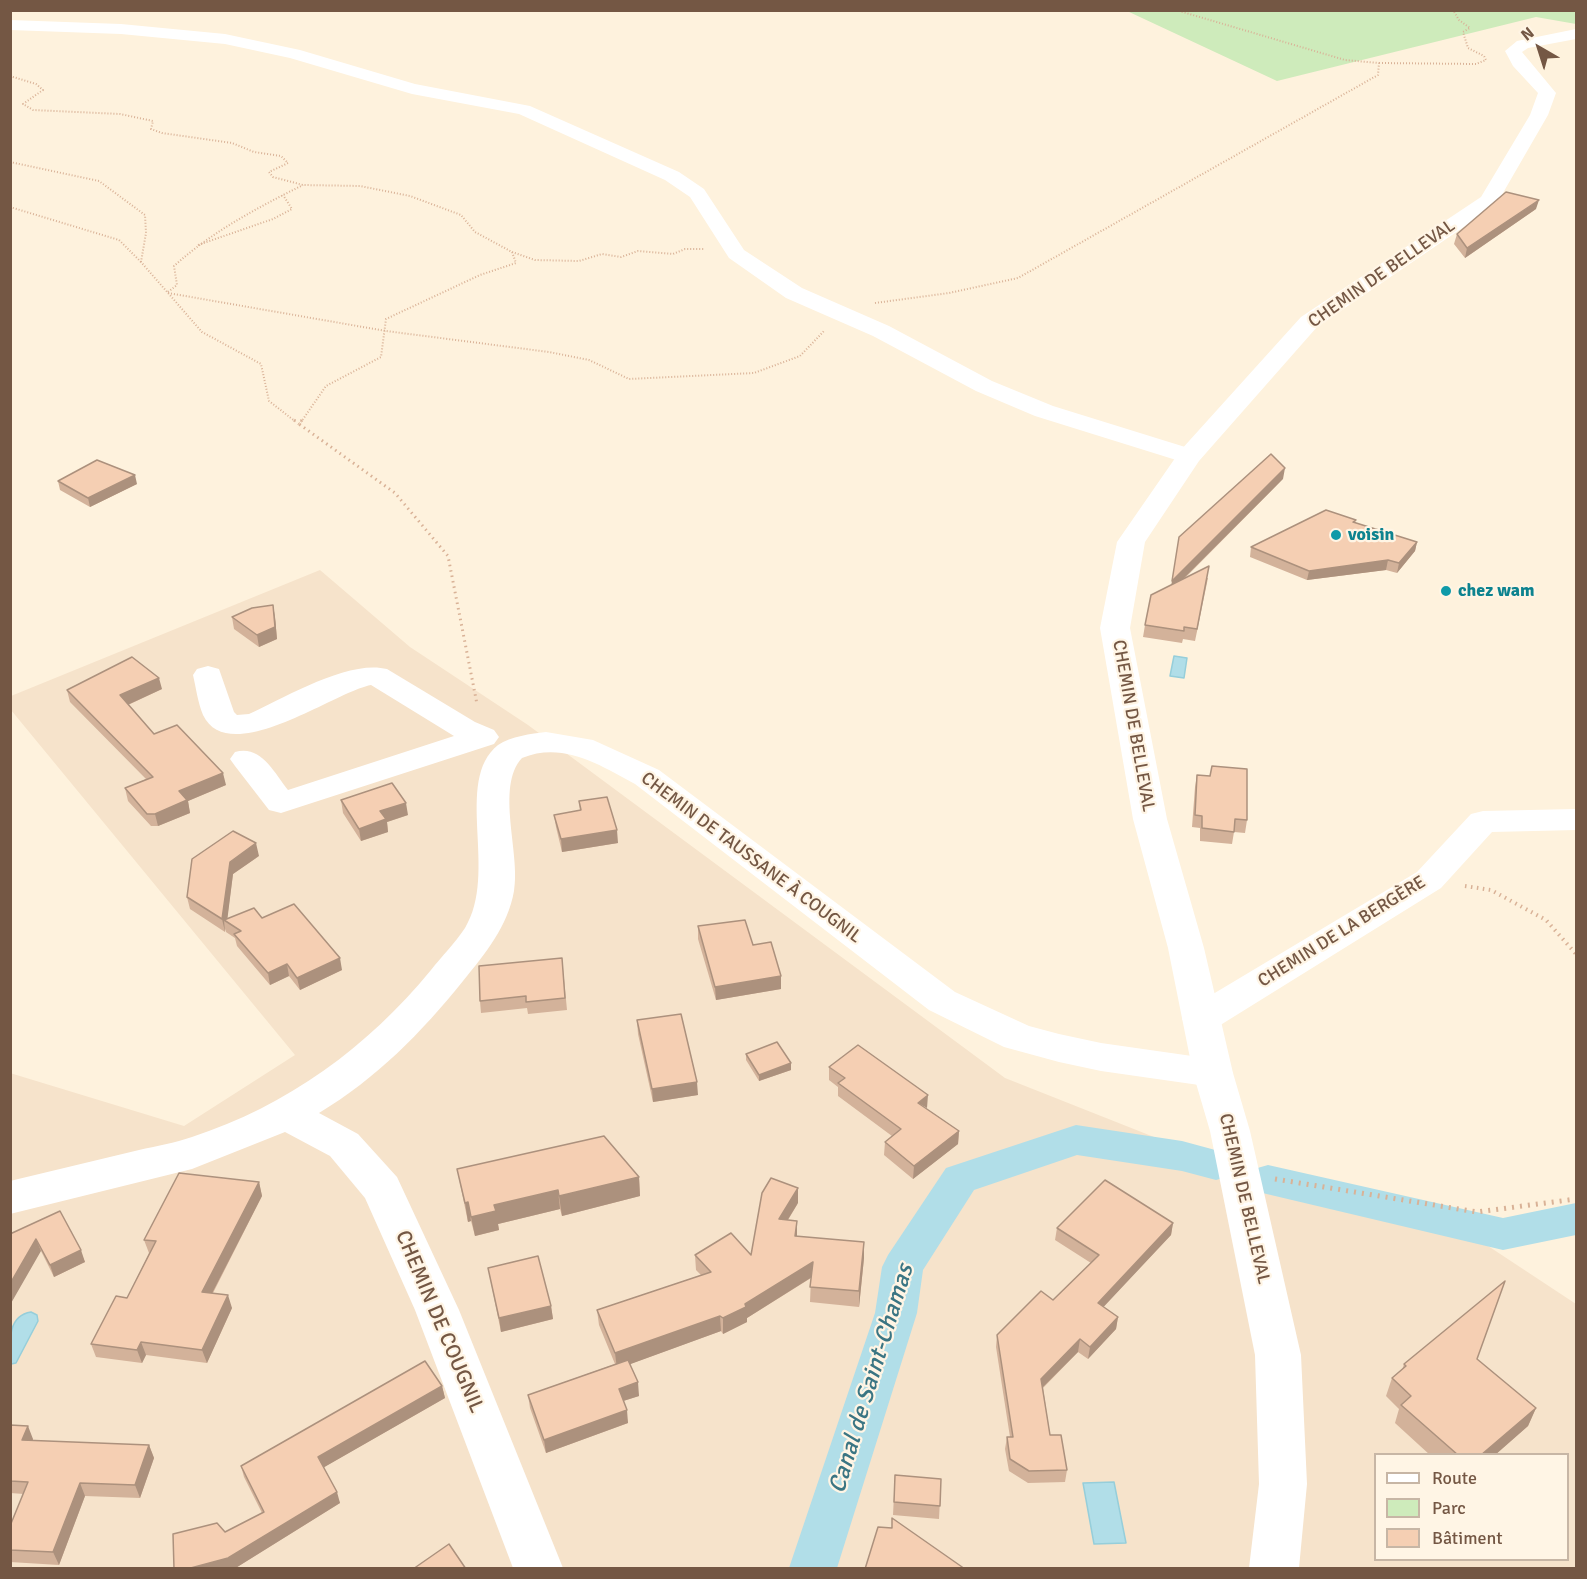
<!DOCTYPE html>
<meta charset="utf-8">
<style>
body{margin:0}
#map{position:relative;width:1587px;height:1579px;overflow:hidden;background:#fef2dd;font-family:Signika,sans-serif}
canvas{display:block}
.frame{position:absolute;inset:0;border:12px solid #745744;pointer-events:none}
.legend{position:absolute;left:1374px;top:1453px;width:195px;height:108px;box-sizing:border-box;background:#fff5e5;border:2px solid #c7b6a5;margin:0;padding:8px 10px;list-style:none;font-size:18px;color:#745744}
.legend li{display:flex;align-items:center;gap:12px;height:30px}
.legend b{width:30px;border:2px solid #c7b6a5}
.north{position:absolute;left:1509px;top:18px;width:60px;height:60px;-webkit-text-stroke:4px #fff5e5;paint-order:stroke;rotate:321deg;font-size:16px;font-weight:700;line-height:24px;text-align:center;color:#745744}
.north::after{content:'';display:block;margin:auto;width:21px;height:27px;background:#745744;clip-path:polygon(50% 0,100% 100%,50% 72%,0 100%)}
</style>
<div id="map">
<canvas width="1587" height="1579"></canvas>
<div class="frame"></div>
<ul class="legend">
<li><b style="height:8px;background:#fff"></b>Route</li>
<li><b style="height:16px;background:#ceebbb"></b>Parc</li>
<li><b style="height:16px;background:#f5cfb3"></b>Bâtiment</li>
</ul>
<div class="north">N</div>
</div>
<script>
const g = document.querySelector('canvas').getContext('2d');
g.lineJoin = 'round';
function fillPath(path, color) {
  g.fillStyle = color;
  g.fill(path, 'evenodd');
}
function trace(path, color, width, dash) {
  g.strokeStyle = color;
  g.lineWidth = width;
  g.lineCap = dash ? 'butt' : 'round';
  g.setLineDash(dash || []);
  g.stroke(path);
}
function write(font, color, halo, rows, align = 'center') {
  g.font = font + ' Signika,sans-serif';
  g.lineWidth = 4.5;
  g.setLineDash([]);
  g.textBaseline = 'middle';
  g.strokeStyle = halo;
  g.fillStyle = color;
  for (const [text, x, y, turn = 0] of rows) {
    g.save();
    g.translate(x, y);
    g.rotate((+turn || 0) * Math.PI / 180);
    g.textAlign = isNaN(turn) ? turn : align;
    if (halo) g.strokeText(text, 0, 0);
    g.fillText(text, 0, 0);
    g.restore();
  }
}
fillPath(new Path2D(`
 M320,570L410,647L528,725L1005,1078L1202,1156L1479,1240L1576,1304V1568H11L10,1073L184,1126L295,1055L11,710V696ZM1376,1454H1568V1560H1376Z`), '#f6e3cb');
fillPath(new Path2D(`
 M1576,10V24L1536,17L1277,81L1127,11Z`), '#ceebbb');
const water = new Path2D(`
 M1174,656L1187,658L1184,678L1170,676Z
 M31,1312L37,1315L38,1321L16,1363L11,1364C10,1344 6,1316 31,1312Z
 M1114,1482L1126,1543L1094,1544L1083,1483Z`);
fillPath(water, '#b1dee8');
trace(water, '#96ceda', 1.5);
fillPath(new Path2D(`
 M1076,1125L1182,1141L1230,1154L1236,1165L1230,1176L1216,1180L1182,1171L1077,1155L974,1190L923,1270L917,1313L837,1568H789L875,1313L882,1267L888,1255L946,1168Z
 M1268,1165L1503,1218L1576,1203V1235L1503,1250L1254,1191L1248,1180L1254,1169Z`), '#b1dee8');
trace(new Path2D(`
 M1379,63L1476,64L1486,60L1484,56L1468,48L1463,32L1470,28L1459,20L1453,10
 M10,76L36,84L43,90L23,104L33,110L120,114L153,121L151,129L162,133L232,143L254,152L281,156L288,163L269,172L273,177L303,185L360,186L410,196L461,215L475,232L512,252L516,263L480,275L386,319L381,357L326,386L301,422
 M10,162L99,181L145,215L146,233L141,262L202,332L261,364L269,401L296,422
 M10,207L119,240L141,262
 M198,245L273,219L292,209L283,195
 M512,252L535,260L579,261L602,254L621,257L638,251L673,254L685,249H704
 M168,292L177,285L174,266C213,231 257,208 303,185
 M168,293L386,331L549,352L589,360L629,379L754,373L800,356L824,331
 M875,303L949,293L1018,278L1378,75L1379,63L1345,60L1176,10`), '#d9b297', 2, [1, 2]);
trace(new Path2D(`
 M294,420L299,424
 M302,420L299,424L395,493L448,556L477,704`), '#d9b297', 3, [1.5, 4]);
trace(new Path2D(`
 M1465,886L1491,890L1546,920L1576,954`), '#d9b297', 4, [1.5, 4.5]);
trace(new Path2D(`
 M1275,1179L1477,1212L1576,1199`), '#d9b297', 5, [2, 6]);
fillPath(new Path2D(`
 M10,20L121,24L225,34L300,50L415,84L530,106L679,172L704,189L744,250L802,288L889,326L992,381L1053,406L1198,451L1202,456L1198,461L1189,464L1035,416L976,391L873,336L786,298L729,258L690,197L665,180L519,114L412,94L290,58L225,44L121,34L10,30Z
 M208,666L219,669L234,712L237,715L249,714C284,698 349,659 387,669L475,722L494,730L499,737L494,744L281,813L269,810L235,766L230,759L235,752C261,745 273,771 288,790L454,736L371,685C334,692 229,769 203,715C198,703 196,688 193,675L197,669Z
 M546,732L593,740L659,770L955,992L1029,1026L1059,1034L1101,1043L1213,1059L1227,1063L1233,1073L1227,1083L1213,1087L1101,1071L1059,1062L1004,1047L929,1010L635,784C600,765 563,741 522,758C495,787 521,854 514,891C508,926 485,954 463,981C421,1033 377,1078 319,1113L358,1134L397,1177L459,1310L563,1568H513L415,1310L365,1198L330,1156L285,1132L192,1169L10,1214V1181C53,1171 96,1160 139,1150C156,1146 175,1143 192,1137C287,1106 368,1047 431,970C442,956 455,943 465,928C499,873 453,781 498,745C511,736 531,734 546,732Z
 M1576,809V830L1492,832L1441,888L1214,1029L1201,1033L1188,1029L1182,1019L1188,1009L1417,872L1471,814L1483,811Z`), '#fff');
fillPath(new Path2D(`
 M1576,29V39L1528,48L1522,52L1556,93L1548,115L1496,205L1317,327L1199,461L1145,542L1130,628L1167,819L1204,948L1233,1073L1250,1131L1301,1355L1307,1484L1299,1568H1249L1259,1484L1255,1355L1210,1131L1193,1073L1168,948L1133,819L1100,628L1117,542L1180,451L1301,317L1481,197L1530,115L1538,93L1513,66L1505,51L1517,41Z`), '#fff');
fillPath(new Path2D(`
 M1536,209L1465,258L1454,244L1457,234Z
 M1283,479L1184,579L1208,578L1195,641L1183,639L1182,643L1143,637L1145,625L1171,585Z
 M58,481L137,484L90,507L60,490Z
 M1356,520L1355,523L1417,542L1415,551L1397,573L1386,570L1307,580L1250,557L1251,547Z
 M232,617H275L277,639L259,647L234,629Z
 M162,689L128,705L154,734L226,785L188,801L190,813L158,826H151L128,801L125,788L146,779L70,702L67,690Z
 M1197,775L1247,820L1245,833L1234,832L1232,844L1200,841V828L1192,827L1195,787Z
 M341,800L408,815L387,822L388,832L361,841L343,813Z
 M579,801L618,843L562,852L556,827L554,815L580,811Z
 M259,856L233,874L227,919L262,918L342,970L300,990L289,976L270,985L237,946L235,938L226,932V929L225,932L190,909L187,897Z
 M698,926L753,945L781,989L716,1000L698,939Z
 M562,958L567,1010L528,1014L527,1008L481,1013L480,1001Z
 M637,1020L698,1095L653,1102L638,1034Z
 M746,1054L791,1063V1070L759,1081L746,1060Z
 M829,1067L927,1109L959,1131L958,1144L913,1179L884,1155L885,1142L892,1136L838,1096V1087L829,1080Z
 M457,1169L639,1177L640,1196L562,1216L560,1209L498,1224L499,1230L475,1236L471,1221L468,1222Z
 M259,1182L262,1196L213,1293L232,1308L207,1363L146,1355L142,1363L96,1357L91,1344L127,1298L149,1253L144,1240Z
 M798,1203L788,1220L797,1236L864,1258L859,1307L810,1302L811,1278L747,1318V1322L723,1334L721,1331L630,1364L639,1396L623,1401L628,1423L546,1453L530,1408L528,1395L615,1364L599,1325L597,1310L701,1275L696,1270L695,1255H751Z
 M60,1211L85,1262L54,1277L41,1251L10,1234Z
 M1173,1223L1171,1235L1103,1307L1118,1317L1116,1329L1088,1359L1078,1352L1043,1388L1050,1435L1067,1470L1065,1482L1028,1483L1009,1471L1005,1449L1007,1437H1010L996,1347L997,1335L1053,1300L1091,1263L1055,1240L1057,1228Z
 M488,1268L551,1306L553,1319L501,1332Z
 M1477,1359L1536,1408L1528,1426L1495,1455H1430L1395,1423L1399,1409L1386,1396L1392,1378L1402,1370L1404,1364Z
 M442,1386L445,1398L324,1467L340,1503L234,1569H174L262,1513L244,1477L241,1466Z
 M10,1425L33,1439V1441L149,1445L154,1458L140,1498L85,1496L59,1565L10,1562V1526L24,1494L10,1493Z
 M895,1475L941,1479L939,1519L893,1515Z`), '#d3b29a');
fillPath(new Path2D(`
 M1539,200L1536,209L1465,258L1467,248Z
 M1285,468L1283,479L1170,592L1172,581Z
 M135,475L137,484L90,507L88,498Z
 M1417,542L1415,551L1397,573L1399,563Z
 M1388,560L1386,570L1307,580L1309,571Z
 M273,605L275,617L277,639L259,647L257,635Z
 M159,678L162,689L123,707L120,695Z
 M223,773L226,785L188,801L190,813L158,826L155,814L179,791Z
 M406,803L408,815L387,822L388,832L361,841L359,829L380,811Z
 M617,830L618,843L562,852L561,839Z
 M256,843L259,856L233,874L227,922L224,920L225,932L222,919L230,862Z
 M340,958L342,970L300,990L297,978Z
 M287,964L289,976L270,985L268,973Z
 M781,976V989L716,1000L715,987Z
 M791,1063V1070L759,1081V1075Z
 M697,1082L698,1095L653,1102L652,1089Z
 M928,1095L927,1108L918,1103Z
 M959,1131L958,1144L913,1179L914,1166Z
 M639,1177L640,1196L562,1216L559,1196Z
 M259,1182L262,1196L206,1305L202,1292Z
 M798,1188V1203L779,1234V1219Z
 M558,1190L560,1209L498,1224L499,1230L475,1236L471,1217L494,1205Z
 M468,1202L471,1221L468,1222L465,1203Z
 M797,1221V1236H795Z
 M1173,1223L1171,1235L1096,1315L1098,1303Z
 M36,1239L41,1251L10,1305V1284Z
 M864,1242V1258L859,1307V1291Z
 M81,1250L85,1262L54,1277L50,1265Z
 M813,1262L812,1277L747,1318V1322L723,1334V1318Z
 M228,1295L232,1308L207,1363L202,1350Z
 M551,1306L553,1319L501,1332L499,1318Z
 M720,1316L721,1331L617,1369L615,1353Z
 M1118,1317L1116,1329L1088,1359L1090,1347Z
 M1080,1339L1078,1352L1039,1391L1041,1379Z
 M141,1342L146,1355L142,1363L137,1350Z
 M638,1382L639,1396L620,1402L619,1389Z
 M442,1386L445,1398L321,1469L318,1457Z
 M1536,1408L1528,1426L1495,1455H1481Z
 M627,1410L628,1423L546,1453L544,1440Z
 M28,1426L33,1439L28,1453L22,1440Z
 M149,1445L154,1458L140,1498L135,1485Z
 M80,1483L85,1496L59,1565L53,1552Z
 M337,1492L340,1503L234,1569H187Z`), '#ac917d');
const building = new Path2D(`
 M1506,192L1539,200L1467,248L1457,234Z
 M1271,454L1285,468L1172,581L1179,537Z
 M97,460L135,475L88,498L58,481Z
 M1326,510L1356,520L1353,522L1417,542L1399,563L1388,560L1309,571L1251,547Z
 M1209,566L1197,629L1184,627V631L1145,625L1151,595Z
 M273,605L275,627L257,635L232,617L252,608Z
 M132,657L159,678L120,695L154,734L177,725L223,773L179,791L187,800L155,814H147L125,788L153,777L67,690Z
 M1212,766L1247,769V820L1235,819L1234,832L1202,828V816L1195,815L1197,775L1210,776Z
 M392,783L406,803L380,811L386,819L359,829L341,800Z
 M607,797L617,830L561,839L554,815L581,810L579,801Z
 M233,831L256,843L230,862L222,919L187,897L192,859Z
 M294,904L340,958L297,978L287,964L268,973L234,934L241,931L224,920L254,908L262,918Z
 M745,920L753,945L771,942L781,976L715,987L698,926Z
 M562,958L565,998L526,1002V996L480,1001L479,966Z
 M681,1014L697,1082L652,1089L637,1020Z
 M777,1042L791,1063L759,1075L746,1054Z
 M858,1045L928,1095L918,1103L959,1131L914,1166L885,1142L901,1129L838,1083L845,1078L829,1067Z
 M604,1136L639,1177L559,1196L558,1190L494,1205L496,1211L471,1217L468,1202L465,1203L457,1169Z
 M179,1173L259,1182L202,1292L228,1295L202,1350L141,1342L137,1350L91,1344L116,1296L127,1298L156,1241L144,1240Z
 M771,1178L798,1188L779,1219L797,1221L795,1236L864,1242L859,1291L810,1287L813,1262L745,1304L746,1307L723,1318L720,1316L615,1353L597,1310L711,1272L695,1255L731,1233L751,1255L762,1193Z
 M1105,1180L1173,1223L1098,1303L1118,1317L1090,1347L1080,1339L1041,1379L1050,1435H1061L1067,1470L1029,1471L1010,1459L1007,1437H1013L997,1335L1041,1291L1053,1300L1099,1255L1057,1228Z
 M60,1211L81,1250L50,1265L36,1239L10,1284V1234Z
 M538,1256L551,1306L499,1318L488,1268Z
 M1505,1281L1477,1359L1536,1408L1481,1455H1458L1401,1405L1411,1396L1392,1378L1406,1366L1404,1364Z
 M628,1360L638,1382L619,1389L627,1410L544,1440L528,1395Z
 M425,1361L442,1386L318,1457L337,1492L228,1558L187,1569H174L173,1534L217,1523L225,1532L264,1512L241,1466Z
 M10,1425L28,1426L22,1440L149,1445L135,1485L80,1483L53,1552L10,1550V1526L28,1482L10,1481Z
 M895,1475L941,1479L940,1506L894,1502Z
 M892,1518L965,1569H865L878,1527L892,1528Z
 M449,1544L466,1569H413Z`);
fillPath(building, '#f5cfb3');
trace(building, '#ac917d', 1.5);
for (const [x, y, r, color] of [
 [1336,535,6,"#0f9aa8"],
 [1446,591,6,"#0f9aa8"]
]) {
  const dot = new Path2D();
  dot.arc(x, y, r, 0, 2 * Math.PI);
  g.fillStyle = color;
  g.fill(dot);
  trace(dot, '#fff5e5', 2);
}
write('18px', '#745744', '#fff5e5', [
 ["CHEMIN DE BELLEVAL",1382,274,-35],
 ["CHEMIN DE BELLEVAL",1133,726,80],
 ["CHEMIN DE TAUSSANE À COUGNIL",751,858,37],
 ["CHEMIN DE LA BERGÈRE",1342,932,-32],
 ["CHEMIN DE BELLEVAL",1244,1199,77]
]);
write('bold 18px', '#0d838f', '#fff5e5', [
 ["voisin",1348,535],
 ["chez wam",1458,591]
], 'left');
write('21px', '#745744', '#fff5e5', [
 ["CHEMIN DE COUGNIL",439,1322,67]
]);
write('italic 24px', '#3a7583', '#fff5e5', [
 ["Canal de Saint-Chamas",872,1379,-73]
]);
</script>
